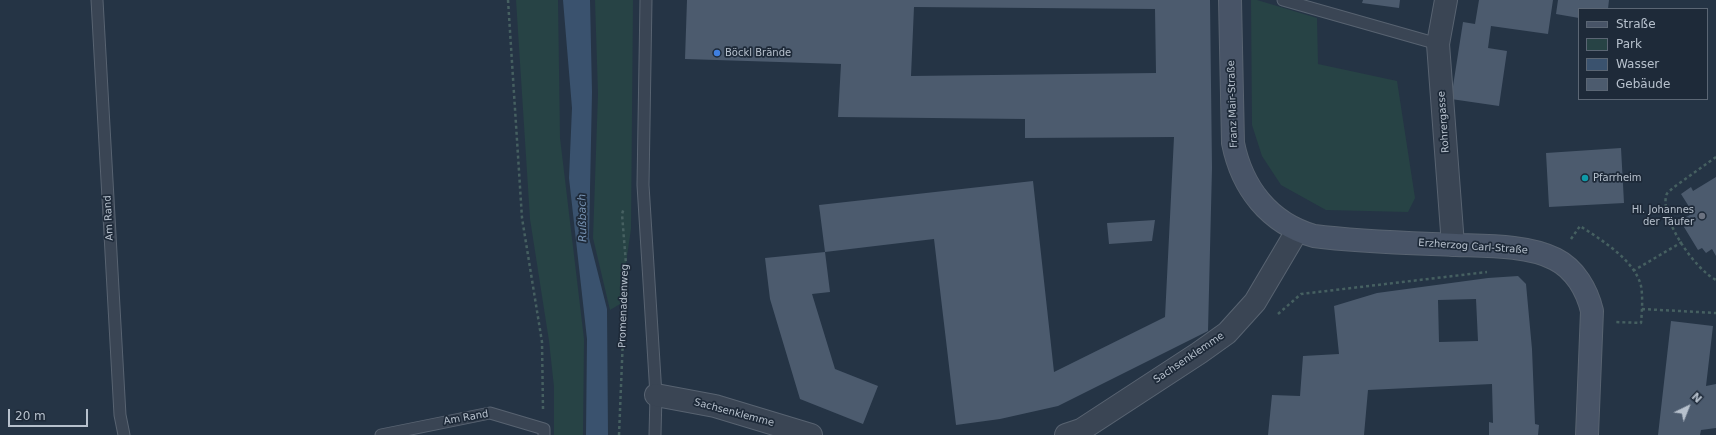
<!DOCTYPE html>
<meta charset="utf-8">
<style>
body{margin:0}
#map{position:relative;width:1716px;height:435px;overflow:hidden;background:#253445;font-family:"DejaVu Sans",sans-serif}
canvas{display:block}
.legend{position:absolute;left:1578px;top:8px;width:130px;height:92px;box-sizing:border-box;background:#1e2a39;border:1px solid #5b6674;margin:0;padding:5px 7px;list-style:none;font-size:12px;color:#b7c1cd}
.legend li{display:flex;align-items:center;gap:8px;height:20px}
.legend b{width:20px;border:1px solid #5b6674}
.north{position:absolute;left:1668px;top:387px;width:40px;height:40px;-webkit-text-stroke:3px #1e2a39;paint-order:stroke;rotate:43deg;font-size:11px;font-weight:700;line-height:16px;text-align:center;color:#b7c1cd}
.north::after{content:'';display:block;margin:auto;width:14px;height:18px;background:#b7c1cd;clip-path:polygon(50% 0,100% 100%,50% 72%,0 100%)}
.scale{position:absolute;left:8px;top:409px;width:80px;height:18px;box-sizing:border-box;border:2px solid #b7c1cd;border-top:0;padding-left:5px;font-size:12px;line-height:14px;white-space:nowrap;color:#b7c1cd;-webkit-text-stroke:3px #1e2a39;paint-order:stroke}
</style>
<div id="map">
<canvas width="1716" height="435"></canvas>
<ul class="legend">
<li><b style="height:5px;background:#485467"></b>Straße</li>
<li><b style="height:11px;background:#274345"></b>Park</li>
<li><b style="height:11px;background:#3a526e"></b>Wasser</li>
<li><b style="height:11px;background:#4c5b6e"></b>Gebäude</li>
</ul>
<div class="north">N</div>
<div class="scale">20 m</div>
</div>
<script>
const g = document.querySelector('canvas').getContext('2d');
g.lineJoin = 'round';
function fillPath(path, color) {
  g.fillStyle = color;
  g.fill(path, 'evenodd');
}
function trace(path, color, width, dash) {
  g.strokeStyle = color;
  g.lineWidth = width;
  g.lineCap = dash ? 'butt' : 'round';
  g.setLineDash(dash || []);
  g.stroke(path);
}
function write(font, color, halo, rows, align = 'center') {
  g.font = font + ' "DejaVu Sans",sans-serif';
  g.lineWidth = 3.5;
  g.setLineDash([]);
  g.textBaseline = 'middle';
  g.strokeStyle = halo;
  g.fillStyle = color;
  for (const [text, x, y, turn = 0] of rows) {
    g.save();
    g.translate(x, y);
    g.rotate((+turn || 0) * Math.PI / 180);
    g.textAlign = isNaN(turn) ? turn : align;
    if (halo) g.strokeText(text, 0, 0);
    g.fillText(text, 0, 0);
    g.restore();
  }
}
fillPath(new Path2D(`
 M516,0H558L560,138L584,339L583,435H554V387L549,341L530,219Z
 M595,0H633L631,229L620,304L610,310L593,238L598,94Z
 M1251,0H1257L1317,18L1318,64L1397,81L1415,198L1408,212L1326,210L1281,185L1262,156L1252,125Z`), '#274345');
fillPath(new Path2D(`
 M563,0H590L592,92L589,238L607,309L608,435H586L587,339L569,178L572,108Z`), '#3a526e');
fillPath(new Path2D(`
 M687,0H1210L1212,168L1208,331L1058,406L1000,419L956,425L934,239L825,252L819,205L1033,181L1054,372L1165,317L1174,137L1025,138V119L838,117L841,64L685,59ZM914,7L1155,9L1156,73L911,76Z
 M1363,0H1400L1399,8L1362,3Z
 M1479,0H1553L1548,34L1491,26L1488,48L1507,51L1499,106L1451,99L1463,22L1475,24Z
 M1558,0H1609L1608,9H1579V18L1556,14Z
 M1621,148L1624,203L1549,207L1546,153Z
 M1716,177V256L1712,249L1706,253L1702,248L1698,250L1684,227L1687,225L1683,219L1693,213L1681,194L1691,187L1693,191Z
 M1155,220L1152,241L1109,244L1107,223Z
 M825,252L830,292L812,294L835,369L878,386L863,424L800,399L770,299L765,258Z
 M1518,276L1526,284L1532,349L1535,424L1539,425L1538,435H1489V422L1493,423L1492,384L1368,390L1364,435H1268L1272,395L1300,396L1303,356L1339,354L1334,306L1377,293L1488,278ZM1476,299L1478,341L1439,342L1438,300Z
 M1671,321L1713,326L1706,386L1716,384V428L1701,430L1700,435H1658Z`), '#4c5b6e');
const lane = new Path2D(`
 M97,0L120,415L124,435
 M646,0L643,185L656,395L655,435
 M1283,0L1438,44
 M381,435L490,413L544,429V435`);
const street = new Path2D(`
 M1446,0L1438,44L1453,245
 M656,395L715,406L811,435
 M1066,435L1081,430L1199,353L1227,333L1255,302L1297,231`);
const secondary = new Path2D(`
 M1230,0L1233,143C1242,188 1269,223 1314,236C1361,242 1409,243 1456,245C1486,246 1528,245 1555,259C1575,269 1587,290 1592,311L1587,435`);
trace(lane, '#586371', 13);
trace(street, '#586371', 24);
trace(secondary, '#586371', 24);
trace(new Path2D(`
 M508,0L522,218L542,342L543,409
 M1716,157L1674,187C1671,190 1667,192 1666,196C1661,221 1695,269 1716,280
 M1571,239L1580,226C1600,239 1635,260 1641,286C1643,297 1642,311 1641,323L1616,322
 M1633,271L1682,242
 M1642,309L1716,313
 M1278,314L1301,294L1487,272
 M619,435L626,264L622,214L624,208`), '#466061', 2.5, [3, 3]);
trace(lane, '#3a4554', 11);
trace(street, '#3a4554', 22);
trace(secondary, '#485467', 22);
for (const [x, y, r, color] of [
 [717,53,4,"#3f7fe0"],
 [1585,178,4,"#0f9aa8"],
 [1702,216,4,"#6b7280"]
]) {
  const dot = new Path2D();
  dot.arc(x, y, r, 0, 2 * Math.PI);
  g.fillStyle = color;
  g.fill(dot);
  trace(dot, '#1e2a39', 1.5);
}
write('10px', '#b7c1cd', '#1e2a39', [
 ["Böckl Brände",725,53],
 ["Pfarrheim",1593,178],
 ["Hl. Johannes",1694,210,"right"],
 ["der Täufer",1694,222,"right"]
], 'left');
write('10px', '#b7c1cd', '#1e2a39', [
 ["Franz Mair-Straße",1233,104,-92],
 ["Rohrergasse",1444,122,-94],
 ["Am Rand",109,218,-93],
 ["Erzherzog Carl-Straße",1473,247,4],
 ["Promenadenweg",624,306,-88],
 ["Sachsenklemme",1189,358,-34],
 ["Sachsenklemme",734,413,15],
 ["Am Rand",466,418,-10]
]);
write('italic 11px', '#7692b2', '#1e2a39', [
 ["Rußbach",583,218,-91]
]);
</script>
